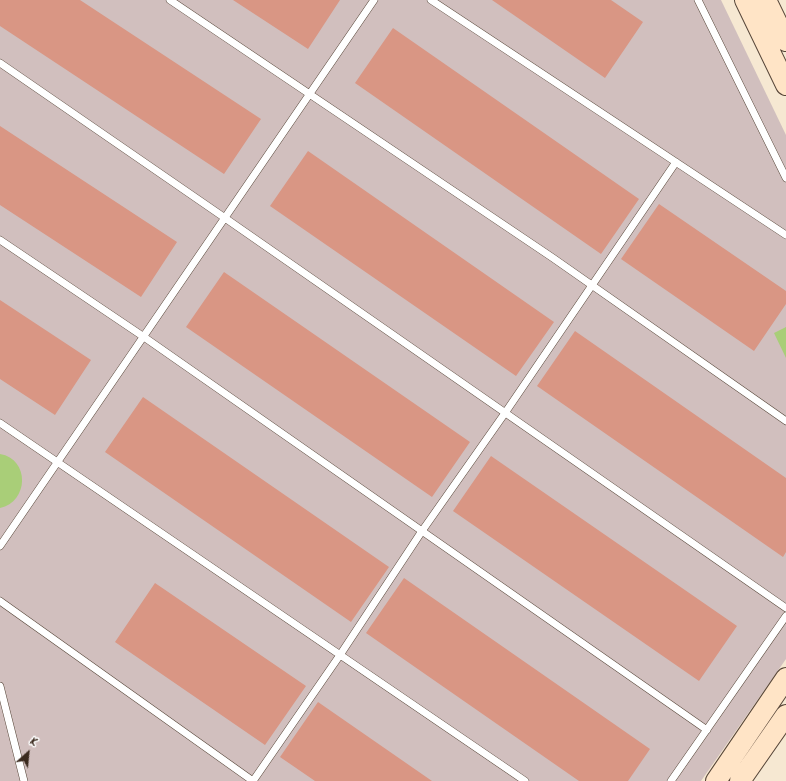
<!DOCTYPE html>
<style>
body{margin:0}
#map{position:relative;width:786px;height:781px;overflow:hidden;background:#f6e8d2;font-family:Kalam,sans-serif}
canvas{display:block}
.north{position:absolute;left:8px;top:733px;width:40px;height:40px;-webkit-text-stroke:3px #fff;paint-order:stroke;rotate:27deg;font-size:11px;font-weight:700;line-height:16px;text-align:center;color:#3b2a1e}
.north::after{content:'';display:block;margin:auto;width:14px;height:18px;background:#3b2a1e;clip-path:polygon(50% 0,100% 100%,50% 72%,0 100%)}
</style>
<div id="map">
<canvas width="786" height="781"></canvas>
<div class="north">K</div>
</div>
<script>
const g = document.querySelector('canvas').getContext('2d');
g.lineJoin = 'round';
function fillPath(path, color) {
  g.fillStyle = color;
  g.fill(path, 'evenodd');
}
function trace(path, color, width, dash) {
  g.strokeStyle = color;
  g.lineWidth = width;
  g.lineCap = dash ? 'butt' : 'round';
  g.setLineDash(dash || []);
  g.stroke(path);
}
fillPath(new Path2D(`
 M0,0H721L786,135V659L701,781H0Z`), '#d1bfbe');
fillPath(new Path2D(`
 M786,327V358L774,333Z
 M0,454C30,459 29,502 0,508Z`), '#a9ce78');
fillPath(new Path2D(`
 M0,0H80L261,119L224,174L0,26Z
 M233,0H340L308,49Z
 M492,0H611L643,22L605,78Z
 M393,28L639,199L601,254L355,83Z
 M0,126L177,242L141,297L0,205Z
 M308,151L554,322L516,376L270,206Z
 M659,204L786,291V304L754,351L621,259Z
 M224,272L470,442L432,497L186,327Z
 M0,300L91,360L55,415L0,379Z
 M575,331L786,478V552L783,557L537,386Z
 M143,397L389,567L351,622L105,452Z
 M491,456L737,626L699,681L453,511Z
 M404,578L650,749L628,781H579L366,633Z
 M155,583L306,686L265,745L115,642Z
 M318,702L432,781H315L280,757Z`), '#d99684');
const lane = new Path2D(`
 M170,0L553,258L786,421
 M431,0L786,235
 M698,0L786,178
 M0,63L225,218L786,608
 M0,240L144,337L707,730
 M0,423L525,781
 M0,546L374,0
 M0,601L253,781
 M0,686L24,781
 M253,781L340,655L422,531L505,413L676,162
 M671,781L786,616`);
const secondary = new Path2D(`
 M745,0L786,85
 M766,0L786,41
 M716,781L786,678
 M740,781L786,715`);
trace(lane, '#574639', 8);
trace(secondary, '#574639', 22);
trace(lane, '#fff', 7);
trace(secondary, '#ffe4c6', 20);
</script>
